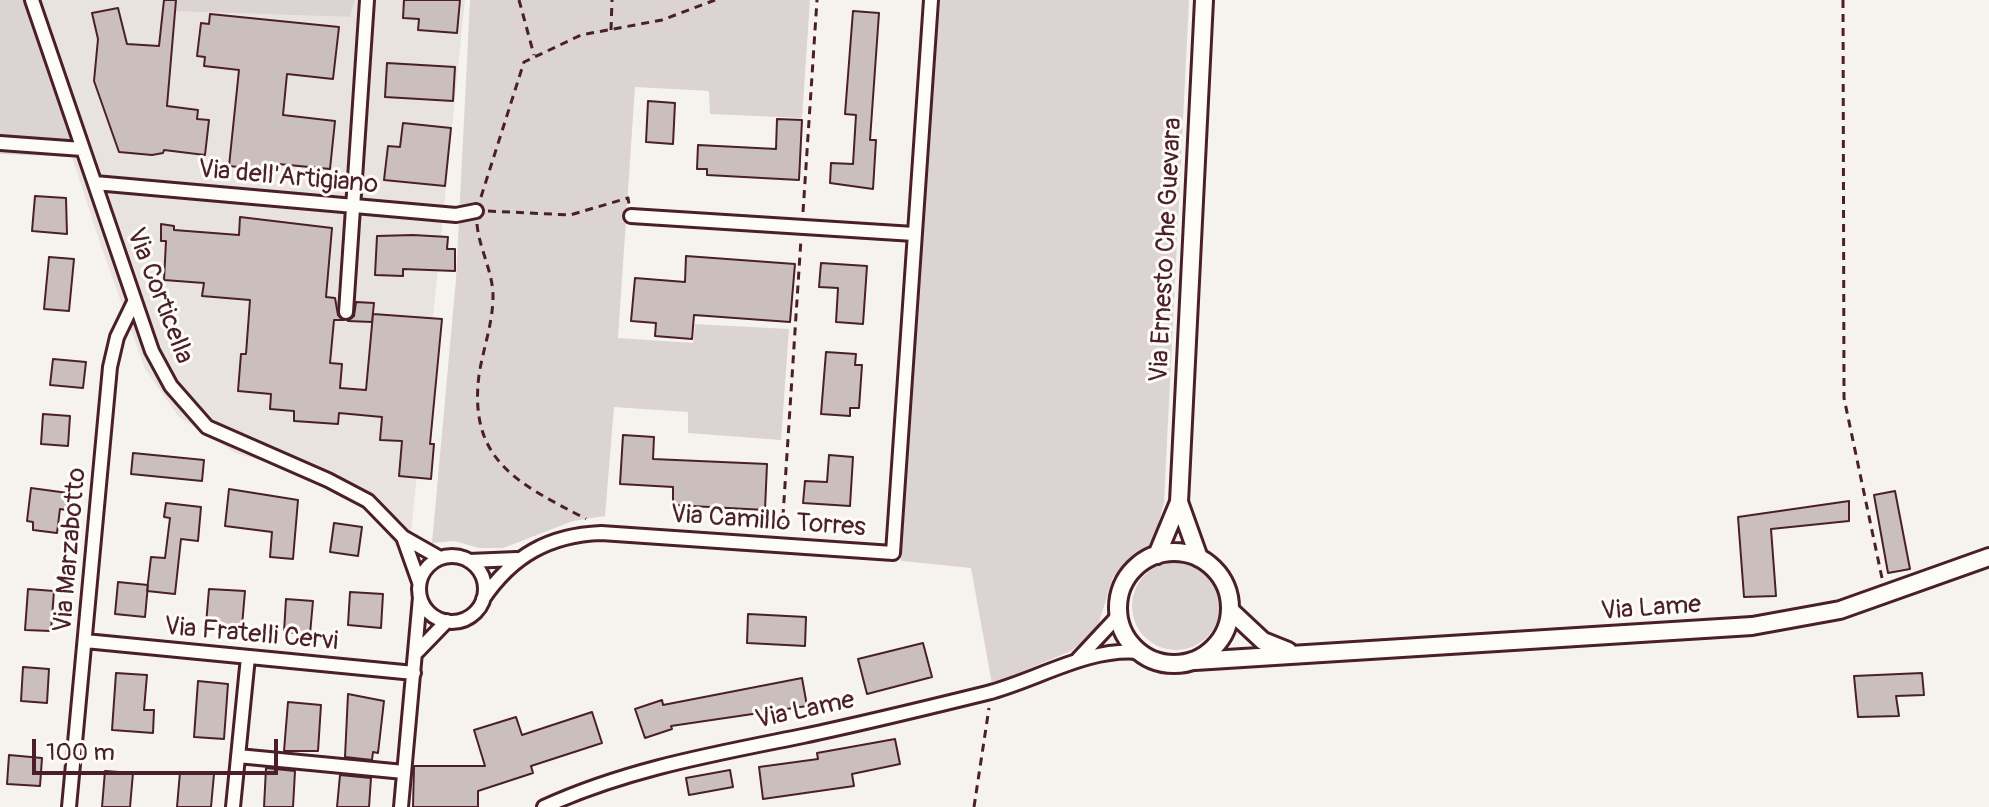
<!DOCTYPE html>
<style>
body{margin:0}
#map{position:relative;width:1989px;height:807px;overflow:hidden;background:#f6f3ef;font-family:Pangolin,sans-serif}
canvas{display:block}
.scale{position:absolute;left:32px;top:739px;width:246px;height:36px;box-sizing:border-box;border:4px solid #4a1f2b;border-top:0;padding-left:10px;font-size:24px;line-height:28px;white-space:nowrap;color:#4a1f2b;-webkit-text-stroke:6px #fdfcf7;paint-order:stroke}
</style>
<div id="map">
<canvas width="1989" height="807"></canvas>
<div class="scale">100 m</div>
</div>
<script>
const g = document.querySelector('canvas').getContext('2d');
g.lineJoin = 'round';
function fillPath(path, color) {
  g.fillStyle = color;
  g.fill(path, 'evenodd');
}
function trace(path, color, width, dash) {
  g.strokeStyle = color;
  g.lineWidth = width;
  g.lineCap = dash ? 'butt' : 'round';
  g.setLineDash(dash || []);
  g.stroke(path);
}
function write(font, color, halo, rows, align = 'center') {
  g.font = font + ' Pangolin,sans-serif';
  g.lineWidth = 6;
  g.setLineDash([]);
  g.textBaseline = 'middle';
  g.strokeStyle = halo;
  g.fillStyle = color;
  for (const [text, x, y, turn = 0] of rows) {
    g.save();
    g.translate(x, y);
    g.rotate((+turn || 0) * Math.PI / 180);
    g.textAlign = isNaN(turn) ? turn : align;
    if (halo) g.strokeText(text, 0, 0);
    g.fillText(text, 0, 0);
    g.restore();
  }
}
fillPath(new Path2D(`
 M28,0H165L170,11L350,17L355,0H465L408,563L371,512L317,477L235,453L179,417L145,369L100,243L72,157L73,130Z`), '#e9e3e0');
fillPath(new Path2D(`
 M0,0H28L73,130L72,157L0,154Z
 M165,0H355L350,17L169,11Z
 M470,0H810L802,118L710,114L709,91L635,87L618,338L693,343L695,324L789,329L781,440L688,433V412L614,407L605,516L573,521L503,548H479L454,541L432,543L456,279Z
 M939,0H1189L1164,502L1156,534L1146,550L1113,577L1097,629L1071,651L992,684L971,568L901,561Z
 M1132 606a44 44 0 1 1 88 0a44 44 0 1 1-88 0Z`), '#dcd4d2');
const building = new Path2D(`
 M164,0H176L167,106L198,110L197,119L209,120L205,155L164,150L163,153L152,155L119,152L94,81L98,39L92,13L118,8L127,44L159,46Z
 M404,0H460L457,33L418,30L419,19L403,18Z
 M853,11L879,13L870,140H876L873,189L830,183L831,163L853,164L856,115L845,114Z
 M210,14L339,27L333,79L287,74L283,115L335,121L330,169L278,164L277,171L229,166L239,70L204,66L205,57L197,56L201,23L209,24Z
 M387,63L455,67L453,101L385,97Z
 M648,101L675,103L673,144L646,142Z
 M777,119L802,120L799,180L707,175V169H697L698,145L776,149Z
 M403,123L451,128L445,186L384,180L388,146L400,147Z
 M35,196L66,198L67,234L32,231Z
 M240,217L332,228L326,297L335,298L338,315L343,320H334L330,363L342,364L340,388L366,390L373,314L442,319L430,444H434L431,479L399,476L402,441L380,440L382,417L339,413L338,424L294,421V411L270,409L271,394L238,391L241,354H246L250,300L202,296L204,283L164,280L166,241H161V224L174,226V230L239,235Z
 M413,235L448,237L447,249H455V271L403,269V276L375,275L377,236Z
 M686,256L795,264L790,322L694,315L692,339L655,336L656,323L631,321L635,278L685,282Z
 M49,257L74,259L69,311L44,309Z
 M821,263L867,266L863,324L836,322L838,288L819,287Z
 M356,302L374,303L372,322L348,321L354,316Z
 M826,352L856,354L855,365H862L859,408H850V416L821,414Z
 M53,359L86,362L83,388L50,385Z
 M43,414L70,416L68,446L41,444Z
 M623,435L654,437L653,459L767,464L765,510L673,505V487L620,484Z
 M133,453L204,460L202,481L131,474Z
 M829,455L853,457L850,506L803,503L805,481L827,482Z
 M31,488L68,493L66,510L60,509L57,533L33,530V522L27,521Z
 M229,489L298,500L293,559L270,557L272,532L225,526Z
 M1895,491L1910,569L1888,573L1874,495Z
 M1849,501V521L1771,529L1776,596L1744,597L1738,517Z
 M166,503L201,507L198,541L181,539L175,594L147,591L151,557L165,558L170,518L164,517Z
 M334,523L362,527L358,556L330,552Z
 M118,582L148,585L145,617L115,614Z
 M28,589L54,591L51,631L25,630Z
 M209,589L245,591L242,626L206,624Z
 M350,592L383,594L381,628L348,625Z
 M286,599L313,601L310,634L284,632Z
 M748,614L806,617L805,646L747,643Z
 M923,643L932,677L867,694L858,659Z
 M23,667L49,669L47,703L21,701Z
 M116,673L147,675L144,710H154L153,733L112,730Z
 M1922,673L1924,695L1896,696L1899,716L1858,717L1854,676Z
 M802,678L807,706L671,726L672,729L645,738L635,709L662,700L663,705Z
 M198,681L228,684L224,739L194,737Z
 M348,694L384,701L378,753L373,752L372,760L345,757Z
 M288,702L321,705L318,751H284Z
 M592,712L602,743L531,766L533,773L478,791V807H413L414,766H485L474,730L516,717L522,735Z
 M895,739L900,764L852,774L854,786L763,799L759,767L818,759L817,753Z
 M9,755L42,758L40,786L7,784Z
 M266,768L295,771L293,807H264Z
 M730,770L733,787L689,795L686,778Z
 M105,771L133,773L130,807H102Z
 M180,772L214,774L211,807H177Z
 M340,775L371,778L369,807H337Z`);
fillPath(building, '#cbbfbe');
trace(building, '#4a1f2b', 2);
const minor = new Path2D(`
 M32,0L152,351L171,386L207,427L328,480L368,501L403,537L440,558
 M0,143L82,149
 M95,183L456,215L476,211
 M631,216L914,234
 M346,312L367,0
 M403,537L419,582
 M419 589a33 33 0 1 1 66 0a33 33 0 1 1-66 0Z
 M469,561L517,559
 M483,599C512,556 549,535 601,533L893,553L931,0
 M85,641L414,673
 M417,652L447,621
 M1078,659L1119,615
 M238,756L404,772
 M69,807L110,367L117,337L134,302
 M233,807L248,657
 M401,807L420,597
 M544,807C627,769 714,754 803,736C865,723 926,708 987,693C1037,680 1088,647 1139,652`);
const tertiary = new Path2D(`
 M1179,502L1199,558
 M1118 608a56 56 0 1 1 112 0a56 56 0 1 1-112 0Z
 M1157,555L1179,502L1204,0
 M1231,611L1263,641L1288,651
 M1195,661L1752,626L1840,610L1989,557`);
trace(minor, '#4a1f2b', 18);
trace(tertiary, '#4a1f2b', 22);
trace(new Path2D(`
 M519,0L534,55
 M1843,0L1844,398L1882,578
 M611,30L612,0
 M481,197L524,62L581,35L662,20L715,0
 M488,211L570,215L628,198L629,204
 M803,212L817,0
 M477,224C479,248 493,272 493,296C493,323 483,349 479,375C468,462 520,484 586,519
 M782,531L801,239
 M974,807L989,708`), '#4a1f2b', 3, [8, 6]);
trace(minor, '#fdfcf7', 12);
trace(tertiary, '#fdfcf7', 16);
write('26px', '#4a1f2b', '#fdfcf7', [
 ["Via dell'Artigiano",288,178,5],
 ["Via Ernesto Che Guevara",1167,250,-87],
 ["Via Corticella",159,296,69],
 ["Via Camillo Torres",768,522,4],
 ["Via Marzabotto",71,550,-85],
 ["Via Lame",1651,609,-4],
 ["Via Fratelli Cervi",251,635,5],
 ["Via Lame",805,711,-12]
]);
</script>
